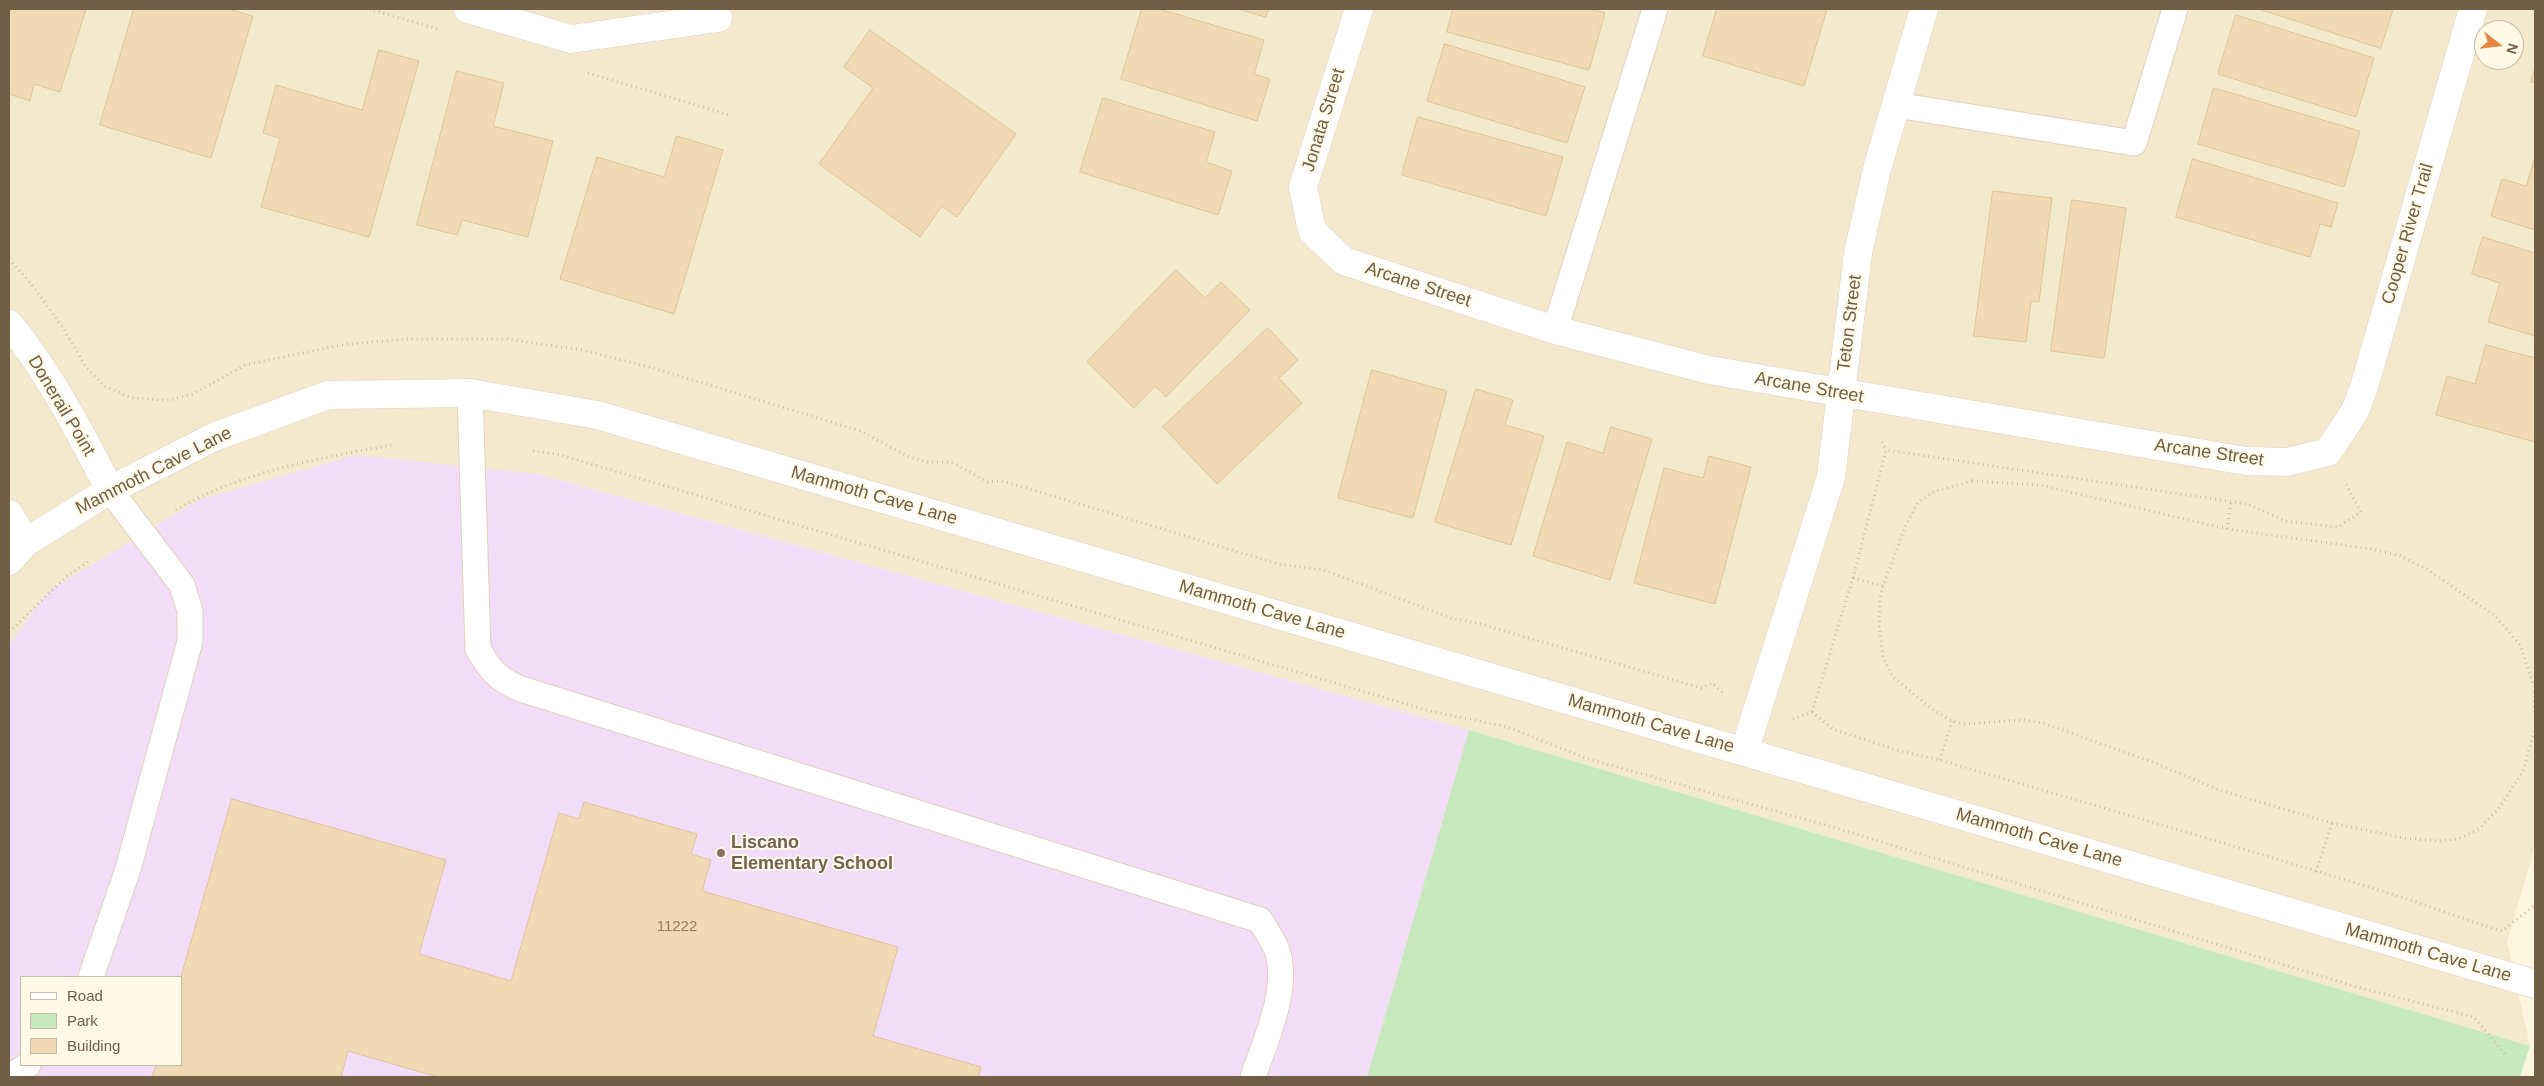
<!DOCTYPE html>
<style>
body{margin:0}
#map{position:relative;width:2544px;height:1086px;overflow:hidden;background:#fcf6df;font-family:Helvetica,sans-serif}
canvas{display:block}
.frame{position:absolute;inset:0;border:10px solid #725e47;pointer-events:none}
.legend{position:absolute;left:20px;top:976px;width:162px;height:90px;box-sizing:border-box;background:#fffae5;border:1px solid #c7bca6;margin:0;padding:6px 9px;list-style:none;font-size:15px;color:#725e47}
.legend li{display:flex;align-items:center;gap:10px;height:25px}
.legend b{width:25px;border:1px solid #c7bca6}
.north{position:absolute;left:2474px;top:20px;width:50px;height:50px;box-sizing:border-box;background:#fffae5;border:1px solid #c7bca6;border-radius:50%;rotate:106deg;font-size:14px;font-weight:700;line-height:20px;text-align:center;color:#725e47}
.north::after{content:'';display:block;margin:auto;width:18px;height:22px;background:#e78642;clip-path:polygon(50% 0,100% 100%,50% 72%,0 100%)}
</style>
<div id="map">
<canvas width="2544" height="1086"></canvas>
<div class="frame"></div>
<ul class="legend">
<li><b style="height:6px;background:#fff"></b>Road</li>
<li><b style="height:14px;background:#c7e9be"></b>Park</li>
<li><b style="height:14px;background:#f1d9b6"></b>Building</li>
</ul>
<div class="north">N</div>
</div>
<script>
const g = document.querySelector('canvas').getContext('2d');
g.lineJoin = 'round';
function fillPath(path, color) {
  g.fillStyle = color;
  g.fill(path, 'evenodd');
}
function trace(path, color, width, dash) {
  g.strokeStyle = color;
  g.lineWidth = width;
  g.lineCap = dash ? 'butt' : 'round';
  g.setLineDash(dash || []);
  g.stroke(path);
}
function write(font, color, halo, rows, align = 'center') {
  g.font = font + ' Helvetica,sans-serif';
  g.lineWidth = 4;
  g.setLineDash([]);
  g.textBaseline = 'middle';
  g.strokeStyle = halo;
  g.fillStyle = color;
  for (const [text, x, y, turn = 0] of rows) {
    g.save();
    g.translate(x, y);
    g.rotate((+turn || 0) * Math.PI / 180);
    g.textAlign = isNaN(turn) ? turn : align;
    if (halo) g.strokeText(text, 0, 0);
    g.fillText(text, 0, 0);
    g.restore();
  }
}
fillPath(new Path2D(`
 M9,9H2535V846L2507,942L2530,1046L1469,730L537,474L48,591L9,645ZM2484,30H2514V60H2484Z`), '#f3e9cd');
fillPath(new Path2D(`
 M356,455L537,474L1469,730L1367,1077H9V645L48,591L199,500ZM21,977H181V1065H21Z`), '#f3dcf8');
fillPath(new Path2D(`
 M1469,730L2530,1046L2520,1077H1367Z`), '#c7e9be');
const building = new Path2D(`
 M9,9H86L60,92L34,84L30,101L9,94Z
 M134,9H229L253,16L211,158L100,125Z
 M1142,9H1159L1264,40L1254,74L1270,79L1257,121L1121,79Z
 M1239,9H1268L1266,17Z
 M1453,9H1589L1605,13L1589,70L1447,32Z
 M1717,9H1827L1804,86L1703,56Z
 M2259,9H2393L2381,48Z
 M2236,15L2374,58L2356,117L2218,74Z
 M870,30L1016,134L957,217L942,206L920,237L819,164L873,88L844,67Z
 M1445,44L1585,87L1567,143L1427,101Z
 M379,50L419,61L369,237L261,207L280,138L263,133L276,85L362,110Z
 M2535,68V83L2531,82Z
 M457,71L504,83L493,126L553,141L528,237L462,220L457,235L417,225Z
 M2214,88L2360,131L2344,187L2198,144Z
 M1103,98L1215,132L1206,162L1232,171L1218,215L1080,172Z
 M1418,117L1563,157L1546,216L1402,175Z
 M677,136L723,150L674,314L560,279L597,157L664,177Z
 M2535,157V230L2491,216L2502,179L2526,186Z
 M2193,159L2338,203L2331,227L2320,224L2310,257L2176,217Z
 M1993,191L2052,198L2039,302L2031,301L2026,342L1974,336Z
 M2072,200L2126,208L2104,358L2051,351Z
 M2483,237L2535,253V336L2488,322L2500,283L2472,274Z
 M1176,270L1205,298L1221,282L1250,310L1166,397L1155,386L1134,408L1087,362Z
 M1268,328L1298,360L1279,378L1302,403L1217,484L1163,427Z
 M2486,345L2535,358V442L2436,415L2447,376L2475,384Z
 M1372,370L1447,391L1413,518L1338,498Z
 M1476,389L1513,400L1505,425L1544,436L1511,545L1435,522Z
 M1611,427L1652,439L1610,580L1533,556L1567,442L1603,453Z
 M1709,456L1751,467L1715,604L1634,583L1664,468L1703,478Z
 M232,799L446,860L419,954L511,981L559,813L579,819L584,802L697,834L691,854L711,860L702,891L898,947L873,1036L981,1067L978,1077H438L348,1051L341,1077H152L156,1065H181V977Z`);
fillPath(building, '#f1d9b6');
trace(building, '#e4c397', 1);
const lane = new Path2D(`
 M1896,105L2134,143L2175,9
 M1555,330L1655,9
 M470,393L478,649C491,671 497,679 521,689L1260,920C1266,930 1273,940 1277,950C1290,989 1265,1041 1253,1077
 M91,977L128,869L190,641V611L182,585L110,490
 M9,1077L28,1065`);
const street = new Path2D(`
 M468,9L571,39L718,18
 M1359,9L1303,187L1312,231L1344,261L1555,330L1709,370L2246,461L2287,462L2328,452L2355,411L2365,384L2473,9
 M9,324C50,373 80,433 110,490
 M9,514L26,542
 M9,561L26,542L110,490L214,437L328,395L470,393L597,415L2535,984
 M1744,752L1831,477L1858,253L1877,169L1924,9`);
trace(lane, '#e0d3bb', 27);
trace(street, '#e0d3bb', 29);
trace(new Path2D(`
 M369,9L438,29
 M588,73L730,115
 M9,259L32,285L63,328L86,367L104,386L132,398L168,400L193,394L245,365L346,344L408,339H506L582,350L657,369L861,431L909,457L928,462H951L988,482L1003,481L1278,564L1324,570L1451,618L1477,623L1701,688L1712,683L1725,695
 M1882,442L1886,450
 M533,451L557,454L1430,711L1508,727L1585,758L1829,826L2357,987L2474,1017L2506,1055
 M1972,481L2040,485L2227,529L2372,549L2400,556L2427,569L2495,616L2520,645L2534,686L2535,729L2523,771L2500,807L2479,829L2458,839L2439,841L2403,838L2332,823L2219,790L2155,763L2043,723L2021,720L1965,724L1952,721L1932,709L1892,676L1883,657L1879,625L1880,599L1883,586L1905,527L1918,502L1935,491Z
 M176,510C239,472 320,458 392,445
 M2227,529L2231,502
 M1853,578L1883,586
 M9,632L67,576L91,560
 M1812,712L1853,578L1886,450L2248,504L2285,521L2338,527L2361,512L2344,481
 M1793,719L1812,712L1833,729L1896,750L1940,760C2093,805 2246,849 2398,896C2433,907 2467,921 2502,931L2535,905
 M1940,760L1952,721
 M2316,872L2332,823`), '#d5bc9a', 3, [1, 4]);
trace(lane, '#fff', 25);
trace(street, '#fff', 28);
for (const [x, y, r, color] of [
 [721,853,5,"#8d6e63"]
]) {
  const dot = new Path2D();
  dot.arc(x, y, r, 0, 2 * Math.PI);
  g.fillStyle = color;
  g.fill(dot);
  trace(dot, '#fffae5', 2);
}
write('15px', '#927d63', null, [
 ["11222",677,927]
]);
write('18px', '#725e47', '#fffae5', [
 ["Jonata Street",1324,120,-73],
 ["Cooper River Trail",2408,234,-74],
 ["Arcane Street",1418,285,18],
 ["Teton Street",1850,323,-83],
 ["Arcane Street",1809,388,10],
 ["Donerail Point",61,406,59],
 ["Arcane Street",2209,453,8],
 ["Mammoth Cave Lane",154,471,-27],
 ["Mammoth Cave Lane",874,496,16],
 ["Mammoth Cave Lane",1262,610,16],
 ["Mammoth Cave Lane",1651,724,16],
 ["Mammoth Cave Lane",2039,838,16],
 ["Mammoth Cave Lane",2428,953,16]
]);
write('bold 18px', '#785e54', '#fffae5', [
 ["Liscano",731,843],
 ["Elementary School",731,864]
], 'left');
</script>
